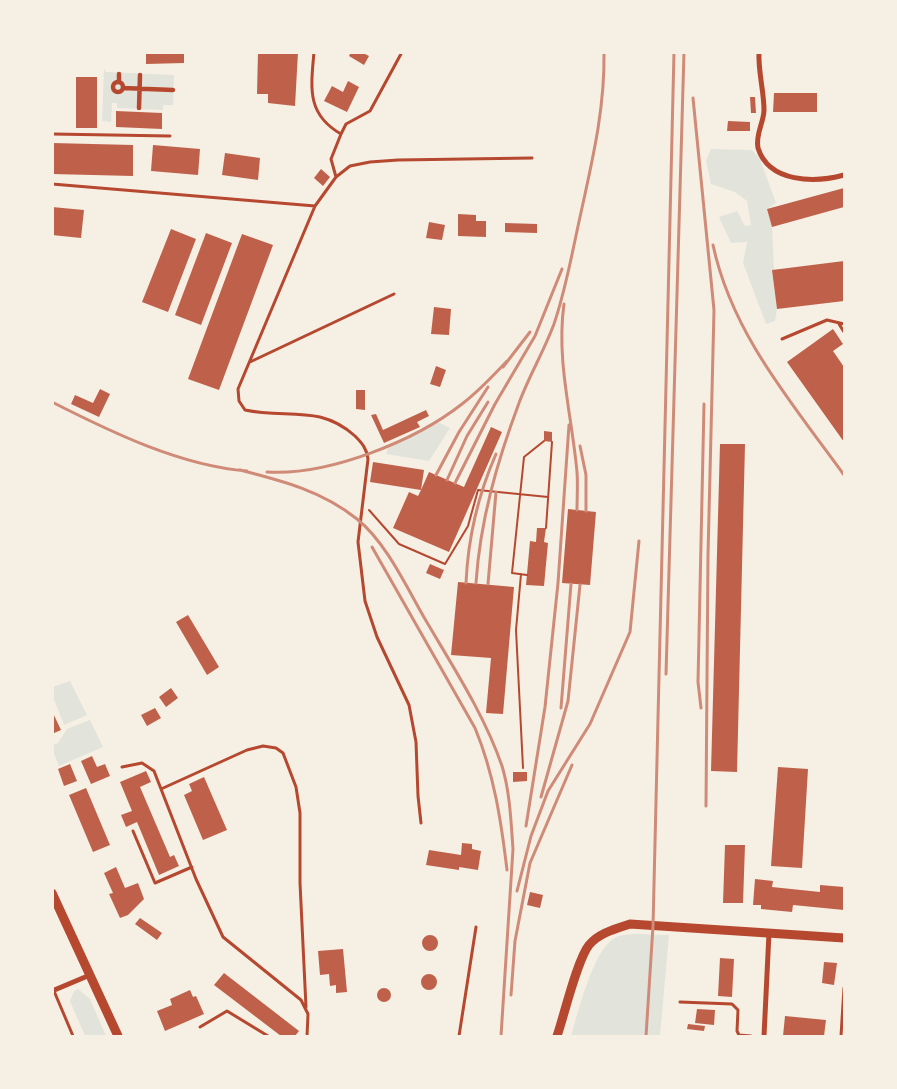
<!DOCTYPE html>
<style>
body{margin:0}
#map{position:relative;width:897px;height:1089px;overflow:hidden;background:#f6efe4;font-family:Commissioner,sans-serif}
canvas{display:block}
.frame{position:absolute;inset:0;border:54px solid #f6efe4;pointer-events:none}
</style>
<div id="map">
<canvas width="897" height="1089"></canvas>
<div class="frame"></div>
</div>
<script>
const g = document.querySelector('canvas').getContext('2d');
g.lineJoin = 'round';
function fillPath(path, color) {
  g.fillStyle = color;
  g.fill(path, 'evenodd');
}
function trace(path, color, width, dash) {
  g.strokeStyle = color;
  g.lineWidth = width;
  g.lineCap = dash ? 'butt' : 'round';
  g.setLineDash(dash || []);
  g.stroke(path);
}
fillPath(new Path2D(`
 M104,69L106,72L174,75L173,105H163V110L117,108V103H112L111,122L102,121Z
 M711,149L752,150L760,159L776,203L767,209L772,227L774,270H772L777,309L775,321L766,324L743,263L747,242L731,243L719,217L737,211L745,226L751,225L747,201L735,192L711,184L706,161Z
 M438,422L450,428L429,461L386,454L388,448Z
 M70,681L87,715L64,725L53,697V687Z
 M90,720L103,747L59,766L53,752V745L58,743L67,729Z
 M669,935L660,1036H571C578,1014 594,943 619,936C634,932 654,935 669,935Z
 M78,989L90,999L106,1036H85L70,1001L74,991Z`), '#e2e4dc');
fillPath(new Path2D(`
 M146,52H184V63L146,64Z
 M258,52H298L295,106L268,103V94H257Z
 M351,52H366L365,54L369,56L364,65L349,56Z
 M76,77H97V128H76Z
 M348,81L359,87L347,112L324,101L332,86L343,92Z
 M774,93H817V112H773Z
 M750,97H755L756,113H751Z
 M116,111L162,113V129L116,127Z
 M728,121L750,122V131H727Z
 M52,143L133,145V176L52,174Z
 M153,145L200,149L198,175L151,171Z
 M225,153L260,158L258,180L222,175Z
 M321,169L330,177L323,186L314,178Z
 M844,188V207L772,227L767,209Z
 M52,207L84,210L81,238L52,235Z
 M458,214L476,215V221H486V237L458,236Z
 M429,222L445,225L442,240L426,238Z
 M505,223L537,224V233L505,232Z
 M171,229L196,239L168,312L142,302Z
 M206,233L232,243L201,325L175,315Z
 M242,234L273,245L219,390L188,379Z
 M844,261V301L777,309L772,270Z
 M434,307L451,309L449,335L431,334Z
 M833,329L843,344L833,351L844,367V442L787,362Z
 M436,366L446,370L440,387L430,384Z
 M100,389L110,394L99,417L71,404L75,395L93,403Z
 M356,390H365V410L356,409Z
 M426,410L429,416L417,422L420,427L384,443L371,415L376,414L383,430Z
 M491,427L502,432L449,552L393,528L409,492L418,496L421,490L370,482L373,462L424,470L421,490L429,472L464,487Z
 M544,431L552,432V442L544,441Z
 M720,444H745L737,772L711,771Z
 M568,509L596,512L590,585L562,583Z
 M537,528H546L544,542L548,543L544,586L526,585L530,541L536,542Z
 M430,564L444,570L440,579L426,573Z
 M458,582L514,587L503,714L486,713L491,658L451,655Z
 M188,615L219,667L207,675L176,622Z
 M171,688L178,698L166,707L159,697Z
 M155,708L161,718L147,726L141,715Z
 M52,711L61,730L52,734Z
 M92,756L97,767L105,764L110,776L91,784L81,761Z
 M70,764L77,781L64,786L58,769Z
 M778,767L808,769L802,868L771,866Z
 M146,771L151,782L140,787L170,857L174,855L179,866L159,875L137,822L126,827L121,815L132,811L120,782Z
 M513,772H527V781L513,782Z
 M204,777L227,830L203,840L184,795L192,791L189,784Z
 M86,788L110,845L93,852L69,795Z
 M462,843L472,844V849L481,851L478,870L459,867V870L426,865L429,850L461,855Z
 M725,845H745L743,903H723Z
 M116,867L125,888L138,883L144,899L128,915L120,918L109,894L113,893L104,873Z
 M755,879L773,881L772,887L820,892V885L844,887V910L793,905L792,912L761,909V905H753Z
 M530,892L543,895L540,908L527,905Z
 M140,918L162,933L157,940L135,924Z
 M422 943a8 8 0 1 1 16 0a8 8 0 1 1-16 0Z
 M343,949L347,992L336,993V985L330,986L329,974L320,975L318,951Z
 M720,958L734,959L732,997L718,996Z
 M824,962L837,963L834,985L822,983Z
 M224,973L299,1031L295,1036H281L214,985Z
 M421 982a8 8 0 1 1 16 0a8 8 0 1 1-16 0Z
 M377 995a7 7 0 1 1 14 0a7 7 0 1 1-14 0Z
 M190,990L193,997L196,996L204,1014L165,1031L157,1011L172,1005L170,999Z
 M697,1009L715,1010L714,1025L695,1023Z
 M785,1016L826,1020L824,1036H783Z
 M688,1024L705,1026L704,1031L687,1029Z`), '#bf614a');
trace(new Path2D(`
 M369,510L399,544L445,564L468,526L478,490L548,497
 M546,528L552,442
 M521,574L516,630L523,768
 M527,575L512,573L524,457L544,441`), '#b5482f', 2);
trace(new Path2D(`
 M314,52C311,87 306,114 341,134L331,159L336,177
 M52,134L170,136
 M341,134L346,124L370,111L402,52
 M52,184L315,206L238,389L239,401L245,410C287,419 319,404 355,436C362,443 367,449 368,459L358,542L365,601L377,637L409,705L416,742L418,796L421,823
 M315,206L336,177L350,166L370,162L398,160L532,158
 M839,324L844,332
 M782,339L827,320L844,324
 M250,362L394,294
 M122,767L142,763L154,771L196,879L223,937L301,1000L308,1014L307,1036
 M161,789L247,750L263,746L276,748L283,753L296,787L300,813V883L306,1007
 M133,831L155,883L192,867
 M54,991L73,1036
 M680,1002L732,1004L738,1010L737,1031L739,1035L751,1036
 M200,1027L227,1011L268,1036
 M459,1036L476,927
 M841,1036L844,988`), '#b5482f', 3);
trace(new Path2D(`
 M119,74V82
 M113 87a5 5 0 1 1 10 0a5 5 0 1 1-10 0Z
 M123,88L173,90
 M139,108L140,75`), '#b5482f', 4.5);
trace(new Path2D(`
 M759,52C758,72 764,91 764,110C764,122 755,135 758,148C769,183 815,183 844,175
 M52,991L90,975
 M764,1036L769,933`), '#b5482f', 5);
trace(new Path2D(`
 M52,893L118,1036
 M557,1036C564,1016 577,960 589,945C599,933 615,929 630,924L844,938`), '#b5482f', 9);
trace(new Path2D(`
 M693,98L714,310L708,555L706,806
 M713,245C732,334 792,403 844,475
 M564,304C556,360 572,416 577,472C578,485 577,498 577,510
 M503,367L530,332
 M52,402C111,432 181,466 247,471
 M580,446L586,475V511
 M240,470C283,481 322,491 357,519C386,542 407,588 425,619C453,667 484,714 502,766C510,792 511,822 513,849L501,1036
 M267,472C328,476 415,441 462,404C479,391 493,376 507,361
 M436,475L459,432L488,387
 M447,480L467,436L488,402
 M455,483L495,404L535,336L562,269
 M372,547L475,728C494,774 501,820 507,870
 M466,583C468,538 478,495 496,454
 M476,583C480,521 497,462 519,403C529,376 544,351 554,324C566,289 572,253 580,217C592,162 605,109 604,52
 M488,584L496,492
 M666,674L684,52
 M561,708L571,584
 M701,708L698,682L704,404
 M541,797L568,701L580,585
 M526,826L545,707L558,583L569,425
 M517,891L531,836L548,791L590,724L630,632L639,541
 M511,995L515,941L530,863L572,765
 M646,1036L653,926L674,52`), '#cf8b77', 3);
</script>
